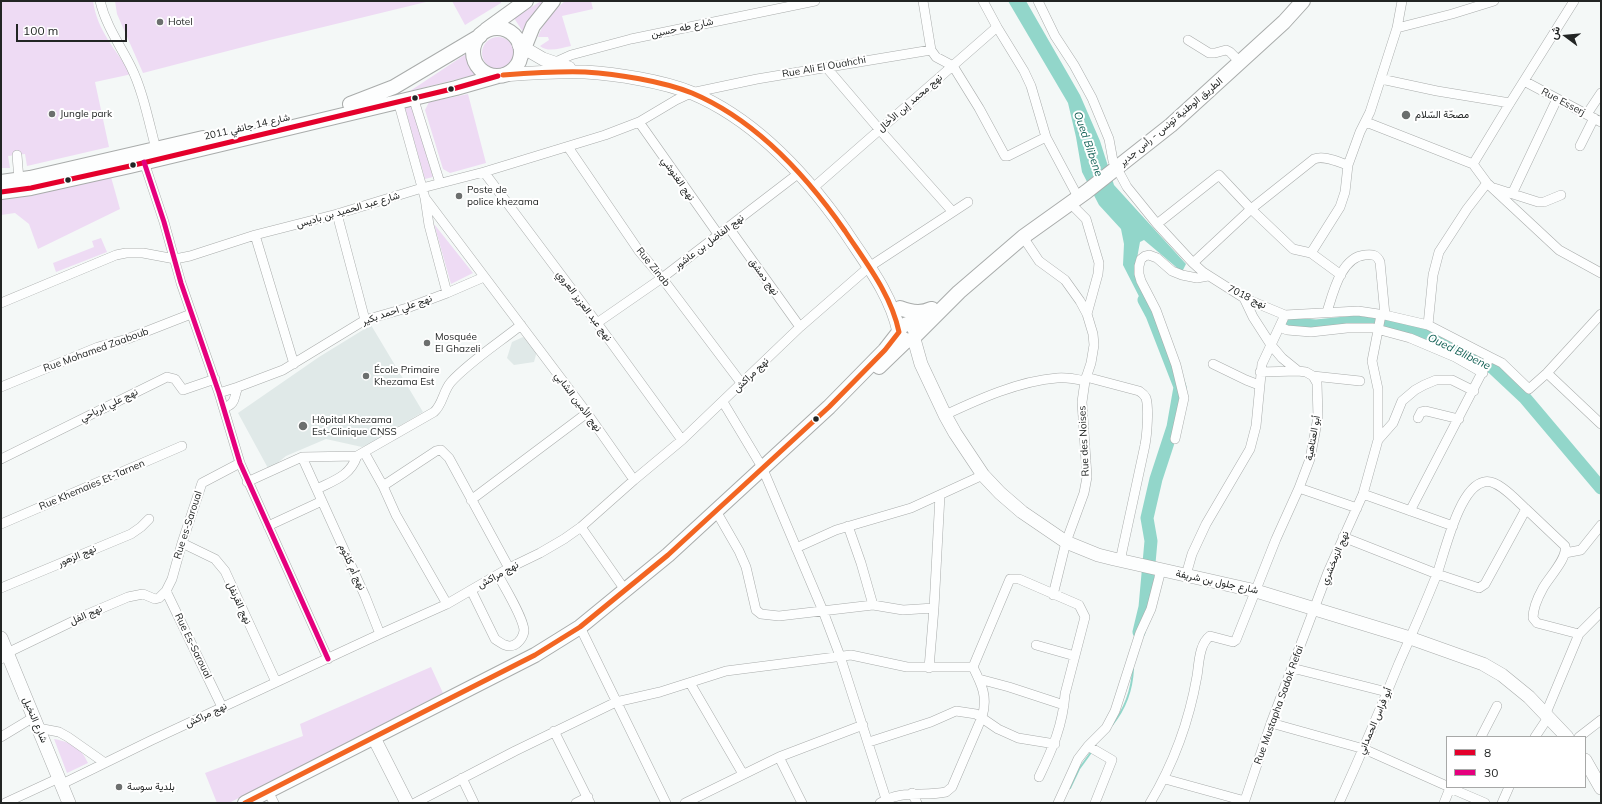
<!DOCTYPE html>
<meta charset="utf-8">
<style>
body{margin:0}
#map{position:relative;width:1602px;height:804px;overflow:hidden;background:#f4f8f7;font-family:Mulish,Vazirmatn,sans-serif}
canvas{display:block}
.frame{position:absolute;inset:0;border:2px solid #222524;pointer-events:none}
.legend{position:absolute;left:1446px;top:736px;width:140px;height:52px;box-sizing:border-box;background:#fff;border:1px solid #a7a8a7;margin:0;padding:5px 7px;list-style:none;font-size:12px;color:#222524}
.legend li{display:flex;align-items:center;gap:8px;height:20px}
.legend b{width:20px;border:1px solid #a7a8a7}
.north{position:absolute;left:1546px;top:16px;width:40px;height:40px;-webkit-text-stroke:3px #fff;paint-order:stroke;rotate:286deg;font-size:11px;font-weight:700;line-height:16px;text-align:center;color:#222524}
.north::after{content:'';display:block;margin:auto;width:14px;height:18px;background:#222524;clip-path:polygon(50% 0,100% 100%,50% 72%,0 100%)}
.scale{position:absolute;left:16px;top:24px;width:111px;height:18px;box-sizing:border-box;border:2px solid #222524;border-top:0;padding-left:5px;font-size:12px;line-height:14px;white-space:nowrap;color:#222524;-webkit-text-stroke:3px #fff;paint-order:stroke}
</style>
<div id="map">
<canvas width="1602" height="804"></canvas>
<div class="frame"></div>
<ul class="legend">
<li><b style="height:5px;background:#e4002b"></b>8</li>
<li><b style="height:5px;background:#e5007d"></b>30</li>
</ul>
<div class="north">ش</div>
<div class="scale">100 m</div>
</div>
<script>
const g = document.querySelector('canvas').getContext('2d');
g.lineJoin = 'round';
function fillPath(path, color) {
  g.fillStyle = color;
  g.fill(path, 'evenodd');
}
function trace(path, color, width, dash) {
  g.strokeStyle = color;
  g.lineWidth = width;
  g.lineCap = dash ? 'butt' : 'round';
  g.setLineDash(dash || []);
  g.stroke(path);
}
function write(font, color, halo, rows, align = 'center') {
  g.font = font + ' Mulish,Vazirmatn,sans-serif';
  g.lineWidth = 4;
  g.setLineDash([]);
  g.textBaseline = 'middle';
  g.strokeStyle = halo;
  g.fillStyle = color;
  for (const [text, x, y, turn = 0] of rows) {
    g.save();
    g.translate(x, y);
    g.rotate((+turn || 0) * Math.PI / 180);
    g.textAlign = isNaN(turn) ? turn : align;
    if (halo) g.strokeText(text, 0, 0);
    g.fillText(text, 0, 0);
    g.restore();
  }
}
fillPath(new Path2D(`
 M371,325L423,412L371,443L362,447L326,439L286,456L269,470L238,413L319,357Z
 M523,337L529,339L537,351L534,362L514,365L507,358L512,342Z`), '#e0e9e8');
fillPath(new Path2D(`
 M1,1H93C97,30 116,51 132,74L95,82L109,147L27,166L25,154L8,156L10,168H1Z
 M115,1H430L270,40L143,73L117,14Z
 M452,1H501V3L465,25Z
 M541,1H544L533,14L523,32L514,18Z
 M565,1H591L593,9L562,16L571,46C561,48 548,53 540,46L549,40L548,37H538C543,22 554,11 565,1Z
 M482 53a16 16 0 1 1 32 0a16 16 0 1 1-32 0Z
 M469,52L471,64L478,74L410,91Z
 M468,94L486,163L450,173L443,169L425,110L429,102Z
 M411,104L433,177L425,179L404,106Z
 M111,177L120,209L38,249L29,224L15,213L1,215V196Z
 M434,224L473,273L451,284Z
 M101,238L107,252L56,272L53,263L94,247L92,241Z
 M431,667L443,693L229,803H217L205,773L303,736L300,724Z
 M54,739C70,742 81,747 88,763L67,773Z`), '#eedbf4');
fillPath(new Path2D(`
 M1008,1H1026L1080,95L1100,141L1114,185L1186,264L1182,272L1144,240L1140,242L1136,264L1155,314L1149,316L1123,265L1124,244L1121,229L1099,205L1082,172L1076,137L1068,103Z`), '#92d6ca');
trace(new Path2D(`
 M1112,725C1125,709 1132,689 1133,669
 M1070,788L1079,769L1092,751`), '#92d6ca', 2);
trace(new Path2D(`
 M1290,324L1316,326L1356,322L1411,330L1432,337L1493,368L1525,398L1601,488
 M1139,632L1145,607L1151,541L1147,518L1156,479L1173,427L1180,387L1152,315L1144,300`), '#92d6ca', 13);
const street = new Path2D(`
 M100,1C106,26 120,45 131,67C143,91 149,123 156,149
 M923,1L931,50
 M1038,1L1055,36L1074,65L1092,98L1109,139L1113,161L1127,187L1157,224L1193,263L1203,272L1244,298L1285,315L1358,311L1385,315L1428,325
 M997,27L1024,71L1031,86L1046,137
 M1397,28L1452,14L1494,1
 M1188,40L1209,53H1215L1226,50L1230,52L1240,62
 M551,64L571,55L631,39L815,1
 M826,67L879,129L952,211
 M1381,79L1437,91L1510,103
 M1524,81L1601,122
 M413,97L440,183
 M398,101L425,198L429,225L447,293
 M1587,114L1601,93
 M639,122L718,234
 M1366,122L1473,164L1487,183L1559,250L1601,273
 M1580,146L1594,118
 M568,147L639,251L662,278L742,384
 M17,155L19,180
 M144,162L164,222L181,283L219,393L240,463L328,659
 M1473,164L1510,103L1574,1
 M484,172L597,323L682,440
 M813,188L997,27L983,1
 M1494,188L1538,202H1544L1561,195
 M1512,194L1557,99
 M425,198L587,413L634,480
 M1070,203L1086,219L1099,263L1098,274L1087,314
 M337,214L365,320
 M1157,224L1219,175L1251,209L1293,249L1311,253L1341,275
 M729,228L800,327
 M255,235L294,364
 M1023,237L1039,261L1065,280L1080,301L1087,314L1093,334L1094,345L1091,363L1085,381L1082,402L1087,477L1084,493L1066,542L1053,595
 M1311,253L1340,207L1345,192L1348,165L1360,132L1370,112L1397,28L1402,1
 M1193,263L1251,209L1314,159C1324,155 1338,162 1348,165
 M1244,298L1253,317L1271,345L1282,358L1298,371L1306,372L1313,376L1317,383L1318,417L1310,459L1299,488
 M1,303L116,255L126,253H143L175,259L190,256L255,235L337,214L422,188L484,172L605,135L639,122L676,100L691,93L757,79L931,50L936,57L953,66L979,108L1005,156H1008L1046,137L1078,197
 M1327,312C1333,293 1341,257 1365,255C1373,254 1377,255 1380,262L1385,315
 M597,323L662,278L799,173
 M1280,327L1287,330L1311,332L1347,328H1373L1410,338L1455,357L1483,373
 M1490,357L1502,363L1529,389L1547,373L1601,314
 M1213,364L1246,380L1259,385
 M1260,372L1298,371
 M1547,373L1601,424
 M1313,376L1360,381
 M1086,377L1139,391C1142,393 1144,394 1146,398C1149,408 1147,434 1145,445L1120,561
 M1,387L98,347L127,339L191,314
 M219,393L238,387L283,370L365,320L407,308L447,293L484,277
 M723,402L762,467L823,611L840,656L886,799
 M224,408C237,403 233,398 238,387
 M945,415C979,399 1019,381 1057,378C1066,377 1076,379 1085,381
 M1418,418L1421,412L1426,411L1459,419
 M1175,439L1184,398L1176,365L1156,310L1141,281L1139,274V266L1141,259L1145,256L1149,255L1157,258L1172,271L1182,275L1197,278L1208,276
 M1378,440L1393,423L1402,401L1415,390L1424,385L1436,380H1452L1474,391
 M364,452L383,486L396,515L447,604
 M302,457L365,596L380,634
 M1,459L167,377L175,379L183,390L215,379
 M247,482L302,457L357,456L434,412C443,404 443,391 451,382C469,362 500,342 521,325
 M383,486L436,451L441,450L449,458L509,568
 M317,489C335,480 350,476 357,456
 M1363,494L1453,526
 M471,500L587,413
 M716,511L739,551L746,567L756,610L761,614L779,616L873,605L903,610L934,608
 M1410,511L1490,357L1428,325L1433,275L1439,252L1467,209L1487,183
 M1,524L182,446
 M268,526L322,501
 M848,526L861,563L873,605
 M581,527L625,590
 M1343,537L1437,574L1479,588L1485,584L1526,509L1565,546C1568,558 1549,577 1543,588C1538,597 1533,607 1533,618L1537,623L1579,634
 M182,543L215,559L225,571L276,682
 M796,548L836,530L911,508L983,475
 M1565,553L1581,550L1601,525
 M1186,575L1192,554L1206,524L1250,449L1256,426L1262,364L1285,315
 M1,588L131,534L141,527L149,519
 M471,590L495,639C501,643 507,648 514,645C519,643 524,636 524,630C523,617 505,588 498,575
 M580,627L666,803
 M1036,645L1075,656
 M1,659L7,653L88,614L128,597L143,594L155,599L159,598L166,591
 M973,667L1010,579H1019L1079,605L1085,617L1065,694C1063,725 1052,750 1039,777
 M929,668L934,608L940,495
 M1292,668L1387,692
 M979,679L1009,687L1064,705
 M690,683L743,774
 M222,707L166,591L172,579L182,543L202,483L240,463
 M1546,713L1579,634L1601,612
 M1271,723L1364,749L1447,786
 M38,728L59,732L68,737L105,763
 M554,731L590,803
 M1,737L34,717
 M1481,737L1497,706
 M1535,737L1549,716
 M1579,737L1601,720
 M869,742L931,722L956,711L976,714L998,729L1018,738L1055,744
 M1088,746L1112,760L1095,803
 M779,757L802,803
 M462,778L474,803
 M1165,779L1245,801
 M62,784L152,740L380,634L447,604L509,568L540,553L564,539L581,527L634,480L682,440L800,327L869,267L968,202
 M268,791L274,803
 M912,793L917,803
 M5,803L59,778
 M415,803L515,751L616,702L660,692L726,671L851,655L907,667H973
 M576,803L588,797
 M685,803L779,757L863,725
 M880,803C903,789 923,797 946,792L952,787L982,717C988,697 982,685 973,667
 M1058,803L1078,759L1088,746L1106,728L1115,711L1140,633L1151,609L1161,570
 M1150,803C1174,763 1189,722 1197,676C1199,664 1199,644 1210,636L1233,642L1236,640L1276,539L1299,488L1357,508
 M1244,803L1271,723L1328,572L1363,494L1378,440V389L1372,361L1381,315
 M1339,803C1360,757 1380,710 1399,663C1412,634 1425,604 1437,574C1445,552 1459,487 1484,482C1497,478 1517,501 1526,509
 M1444,803L1450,788L1485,803
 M1502,803L1509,787`);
const secondary = new Path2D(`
 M519,45L543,59L569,68
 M503,75C530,73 558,71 585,72C617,74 662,81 692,93C756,120 806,175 845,231C866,263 891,294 899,332
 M914,339L921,364L945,415L955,433L983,475L1000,493L1022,512L1066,542L1098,555L1114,559L1256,591L1410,638L1483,664L1502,675L1529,697L1567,737
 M1,638L69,803
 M374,738L407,803
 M1585,760L1601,788`);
const primary = new Path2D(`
 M473 52a24 24 0 1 1 48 0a24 24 0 1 1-48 0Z
 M486,30L526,1
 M521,56L533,26L553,1
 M350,104L394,87L480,36
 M1,182L30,178L203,138
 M1,192L31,188L130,166L456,88L498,76
 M900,308C910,312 921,314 931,309
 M908,324L913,325L916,333L914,339L907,341L900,337C896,324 907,325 916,321C921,318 927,313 932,309
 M916,335L959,292L1023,237L1086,192L1171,125L1284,22L1303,1
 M879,367L906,341
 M245,803L535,655L580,627L668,555L829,407L885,350L899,332`);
trace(street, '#a9acab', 10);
trace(secondary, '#a9acab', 14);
trace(primary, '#a9acab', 16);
trace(street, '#fdfefe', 9);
trace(secondary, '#fdfefe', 13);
trace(primary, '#fdfefe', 14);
trace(new Path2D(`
 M1,192L31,188L130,166L456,88L498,76`), '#e4002b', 5);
trace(new Path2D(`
 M144,162L164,222L181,283L219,393L240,463L328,659`), '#e5007d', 5);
trace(new Path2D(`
 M245,803L535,655L580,627L668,555L829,407L885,350L899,332C891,294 866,263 845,231C806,175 756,120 692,93C662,81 617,74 585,72C558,71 530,73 503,75`), '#f26522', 5);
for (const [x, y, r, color] of [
 [160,22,4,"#6c6f6e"],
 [451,89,3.5,"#222524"],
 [415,98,3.5,"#222524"],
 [52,114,4,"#6c6f6e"],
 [1406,115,5,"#6c6f6e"],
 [133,165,3.5,"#222524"],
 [68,180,3.5,"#222524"],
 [459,196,4,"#6c6f6e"],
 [427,343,4,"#6c6f6e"],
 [366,376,4,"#6c6f6e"],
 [816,419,3.5,"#222524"],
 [303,426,5,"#6c6f6e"],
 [119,787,4,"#6c6f6e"]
]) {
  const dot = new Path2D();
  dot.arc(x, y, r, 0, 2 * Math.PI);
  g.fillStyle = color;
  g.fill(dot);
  trace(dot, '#fff', 1.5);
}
write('10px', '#222524', '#fff', [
 ["Hotel",168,22],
 ["Jungle park",60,114],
 ["مصحّة السّلام",1415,115],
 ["Poste de",467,190],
 ["police khezama",467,202],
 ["Mosquée",435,337],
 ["El Ghazeli",435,349],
 ["École Primaire",374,370],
 ["Khezama Est",374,382],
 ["Hôpital Khezama",312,420],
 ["Est-Clinique CNSS",312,432],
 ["بلدية سوسة",127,787]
], 'left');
write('10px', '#222524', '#fff', [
 ["شارع طه حسين",682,28,-12],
 ["Rue Ali El Ouahchi",824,67,-10],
 ["Rue Esserj",1563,102,28],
 ["نهج محمد إبن الأخال",910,103,-41],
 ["الطريق الوطنية تونس - رأس جدير",1171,122,-40],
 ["شارع 14 جانفي 2011",247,127,-13],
 ["نهج الغنوشي",678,179,55],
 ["شارع عبد الحميد بن باديس",348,210,-16],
 ["نهج الفاضل بن عاشور",709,242,-37],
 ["Rue Zinab",653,267,51],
 ["نهج دمشق",764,277,54],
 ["نهج 7018",1247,297,26],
 ["نهج عبد العزيز العروي",584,306,53],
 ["نهج علي احمد بكير",397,310,-19],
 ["Rue Mohamed Zaaboub",96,350,-20],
 ["نهج مراكش",751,375,-44],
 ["نهج الأمين الشابي",578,402,53],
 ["نهج علي الرياحي",109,405,-26],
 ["أبو العتاهية",1313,438,-80],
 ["Rue des Noises",1084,441,-93],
 ["Rue Khemaies Et-Tarnen",92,485,-23],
 ["Rue es-Saroual",188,525,-72],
 ["نهج الزهور",77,556,-23],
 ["نهج الزمخشري",1335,558,-67],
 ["نهج أم كلثوم",352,567,65],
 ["نهج مراكش",498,575,-29],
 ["شارع جلول بن شريفة",1217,582,12],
 ["نهج القرنفل",239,603,65],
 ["نهج الفل",86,615,-24],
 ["Rue Es-Saroual",193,646,64],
 ["Rue Mustapha Sadok Refai",1279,705,-70],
 ["نهج مراكش",206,715,-25],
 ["شارع النخيل",35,720,67],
 ["أبو فراس الحمداني",1375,721,-67]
]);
write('italic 11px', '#136156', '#fff', [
 ["Oued Blibene",1088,144,71],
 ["Oued Blibene",1459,352,26]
]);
</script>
